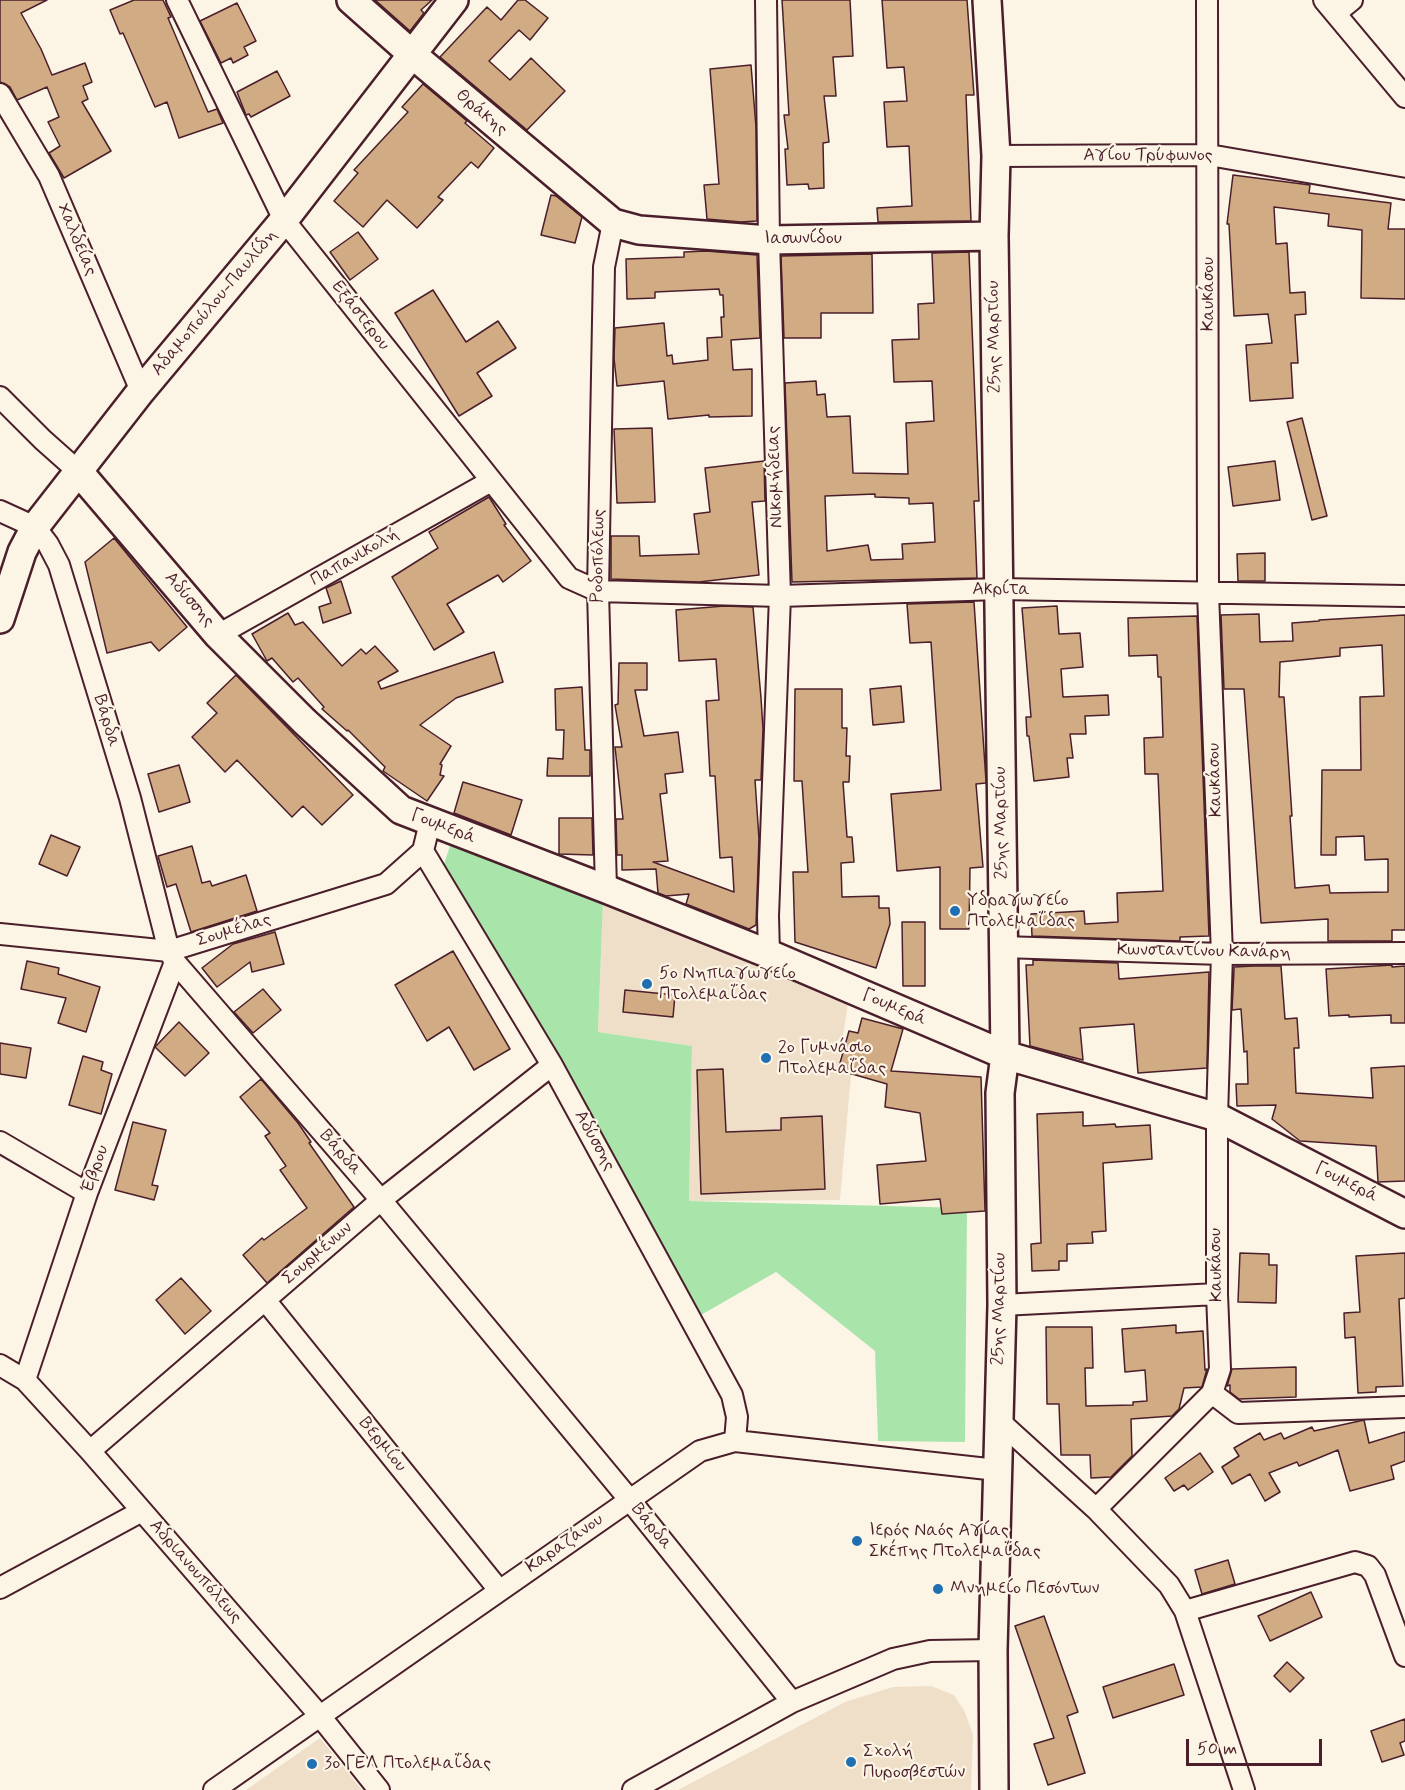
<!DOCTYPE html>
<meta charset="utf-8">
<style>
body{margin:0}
#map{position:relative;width:1405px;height:1790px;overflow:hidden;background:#fcf5e5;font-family:Mynerve,sans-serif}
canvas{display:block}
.scale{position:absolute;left:1186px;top:1739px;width:136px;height:27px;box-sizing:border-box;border:3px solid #4a1f2b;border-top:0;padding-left:8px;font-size:18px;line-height:21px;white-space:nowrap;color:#4a1f2b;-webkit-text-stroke:4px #fcf5e5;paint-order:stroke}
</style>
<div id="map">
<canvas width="1405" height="1790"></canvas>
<div class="scale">50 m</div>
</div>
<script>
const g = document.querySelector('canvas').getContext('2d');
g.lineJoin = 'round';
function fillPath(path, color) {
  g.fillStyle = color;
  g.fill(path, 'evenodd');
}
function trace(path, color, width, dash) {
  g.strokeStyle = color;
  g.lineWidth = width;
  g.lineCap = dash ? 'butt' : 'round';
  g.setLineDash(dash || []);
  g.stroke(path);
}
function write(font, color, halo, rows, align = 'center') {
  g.font = font + ' Mynerve,sans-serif';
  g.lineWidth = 4.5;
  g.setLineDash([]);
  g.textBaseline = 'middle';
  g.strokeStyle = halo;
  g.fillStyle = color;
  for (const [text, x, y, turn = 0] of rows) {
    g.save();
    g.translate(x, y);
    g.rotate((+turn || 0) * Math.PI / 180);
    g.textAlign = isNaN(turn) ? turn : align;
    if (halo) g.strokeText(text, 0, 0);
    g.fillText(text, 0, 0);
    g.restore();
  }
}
fillPath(new Path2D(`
 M603,900L849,997L838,1070L851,1074L840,1200L689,1201L692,1046L598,1032Z
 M931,1686L954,1695L965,1712L973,1735L971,1790H678L845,1702L893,1687Z
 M320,1738L362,1790H246Z`), '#efdfc8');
fillPath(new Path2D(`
 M451,843L603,900L598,1032L692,1046L689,1201L967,1208L965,1442L878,1441L875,1351L776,1272L701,1315L443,867Z`), '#a9e5ab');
const building = new Path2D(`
 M0,0H47L21,13L41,49L52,75L85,63L92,82L83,86L88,99L82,102L111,151L64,178L49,153L60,146L48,122L59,117L47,87L17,100L10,87L0,82Z
 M134,0H163L171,17L168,18L208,112L217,109L223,123L179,138L167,102L155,107L123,33L120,34L110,10Z
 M375,0H432L421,10L424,13L410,31Z
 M518,0H525L548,18L530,40L519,30L489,61L510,80L531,58L565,91L527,130L440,57L487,7L501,20Z
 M782,0H850L853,56L833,57L836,96H824L829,142L823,143L824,188L809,189L808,184L787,185L785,149H788L784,115H789Z
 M882,0H967L974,95H966L971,221L878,222L877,208L912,206L909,146L887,147L884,102L907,101L904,67L887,68Z
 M237,3L256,41L244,47L248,55L233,63L231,58L221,63L200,21Z
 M751,65L756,127L757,221L741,222L707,219L704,185L719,184L710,69Z
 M277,71L290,96L251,117L249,114L246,115L237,92Z
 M423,84L467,121L465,123L494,148L478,168L471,162L438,197L443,200L417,228L387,200L363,227L334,201L358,173L354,170L408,112L402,107Z
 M1233,175L1310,185L1309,193L1391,203L1388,229H1405V299L1361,298L1362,230L1328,226L1329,214L1274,207L1276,244L1287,243L1290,293L1305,292L1306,314L1295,315L1298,363H1291L1293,398L1250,401L1246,345L1272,343L1268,314L1234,316L1229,224H1227Z
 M551,195L556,196L582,217L575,243L541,235Z
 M358,232L378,259L350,280L330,252Z
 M706,251L757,255L760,338L731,340L733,370L752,369V416L709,417V415L668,419L664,381L617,386L614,358L615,328L664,323L667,356L672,355L673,364L708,360L707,338L722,337L721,317H724L723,295H720L719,289L655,292V298L627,299L626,259L684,257V252Z
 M969,252L979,501H974L977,578L792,582L785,383L816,381L817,395L825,394L827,417L850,416L853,473L908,474L906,423L934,421L932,381L894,382L892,340L919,339L918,304L934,303L932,253ZM875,494V497L909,498V504L933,503L935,542L902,544L903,559L871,560L868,545L827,551L825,496Z
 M872,254L873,313H821V338H784L781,256Z
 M433,290L466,342L498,321L516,348L477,373L492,396L459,416L395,313Z
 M1302,418L1327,516L1312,520L1287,422Z
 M652,428L655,502L617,503L614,429Z
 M764,461L765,501L752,502L759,575L699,582L611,579V536H639L640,556L699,554L694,514L710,512L705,468Z
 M1275,461L1280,500L1233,506L1228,467Z
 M489,497L506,524L504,525L531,561L503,582L498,575L447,604L464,632L434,650L392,577L438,548L429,532Z
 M114,538L187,627L159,651L151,642L107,653L85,562Z
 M1265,553V581H1238L1237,554Z
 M341,581L351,613L323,623L319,607L331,603L326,588Z
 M974,602L986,781V783L976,784L983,867L970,868L969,929H940V867L897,871L891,794L941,790L931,642L910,643L907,604Z
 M724,606L753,607L761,698L763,729L761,780H755L759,839L756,925L749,929L686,904L689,894L666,896L658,893L656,869L622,870V855H617L616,819H623L615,747H622L615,705L618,704L619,663H647V690H635L644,736L678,732L683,772L665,774L667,793L660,794L668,861L653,862L734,892L732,857L720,858L715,776H710L706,701L719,700L716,659L679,661L676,610Z
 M1057,606L1059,634L1080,633L1083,667L1061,669L1063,697L1108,695L1109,715L1085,716L1086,734H1070L1073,758H1067L1069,777L1034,781L1029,736H1027L1026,717H1031L1022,608Z
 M288,613L295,625L303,622L342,666L361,649L366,654L375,646L398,671L378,682L381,689L494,652L503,682L456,698L420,725L451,746L440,764L442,765L440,775L444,776L427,801L383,771L385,767L348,730L347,731L322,709L324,707L298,678L293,682L272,658L267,661L252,634Z
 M1259,614L1260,642L1293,641L1292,623L1319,621V620L1405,615V930H1392V941H1328V919L1261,923L1244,689H1224L1221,615ZM1382,645L1384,696L1360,697L1361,770H1322L1321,855H1336V837L1364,836L1365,860L1388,859V892L1330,893L1329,885L1295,888L1290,816H1292L1284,697H1279L1280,662L1340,656V648Z
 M1197,616L1209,936L1180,937V941L1032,936L1031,914L1084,911L1085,924L1118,922L1117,893L1163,891L1158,774H1145L1144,738L1163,737L1161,677H1158L1157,655L1129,656L1128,618Z
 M236,675L353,795L322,825L303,806L292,817L237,760L225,772L192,737L217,713L207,703Z
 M901,686L904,722L873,725L870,689Z
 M582,687L585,750H590V776H547L548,758L563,759L564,730H556L555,689Z
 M795,689H842V728H847L846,756H850L849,782H843L847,837H852L854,862L841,863L842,897L879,896V908H889L890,924L876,968L795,942L793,872H808L802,781H794Z
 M179,765L190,802L159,812L148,774Z
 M463,782L522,800L511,835L454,813Z
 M559,818H592L593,855L559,854Z
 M51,835L80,847L67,876L39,864Z
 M192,846L202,883L210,881L212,886L246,875L257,911L191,932L176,884L167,887L158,856Z
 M902,922H925V986H903Z
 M275,932L284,964L252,972L250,962L217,987L202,968L233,944Z
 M453,951L510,1049L474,1070L449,1027L427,1041L395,985Z
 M1033,960L1118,963L1119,979L1209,972L1207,1068L1138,1073L1134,1024L1080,1028L1083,1060L1030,1046L1026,965H1033Z
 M27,961L59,968L58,974L100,987L86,1032L58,1023L66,998L21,989Z
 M1392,965V967L1405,966V1023H1391V1015L1349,1017V1015L1329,1016L1326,969Z
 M1254,966H1281L1285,1019L1297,1018L1299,1048H1294L1296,1093L1373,1098L1371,1068L1405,1066V1181L1378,1182L1376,1146L1300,1141L1272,1119L1276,1105L1237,1106L1236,1084H1248L1247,1051L1244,1052L1241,1009L1232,1010L1234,970V967Z
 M263,989L281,1010L253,1033L234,1012Z
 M625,990L675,995L673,1017L623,1012Z
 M862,1018L903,1029L891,1071L981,1077L985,1211L942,1214L940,1199L880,1204L877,1165L926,1161L920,1113L885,1107L887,1084L838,1070L849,1031L858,1033Z
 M179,1022L209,1053L185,1076L155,1047Z
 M0,1043L31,1048L26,1078L0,1074Z
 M83,1056L103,1062L101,1070L112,1074L101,1114L69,1105Z
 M723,1069L726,1132L781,1130V1118L822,1116L825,1189L701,1194L697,1070Z
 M261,1079L298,1123L311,1142L309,1143L354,1207L267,1283L243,1255L262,1238L264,1240L307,1208L280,1170L286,1166L265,1136L270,1133L240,1097Z
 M1083,1112V1126L1115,1124L1116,1127L1150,1125L1152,1159L1103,1163L1106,1231L1092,1232L1093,1243L1067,1244V1261H1059V1270L1032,1271L1031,1244L1041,1243L1037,1114Z
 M133,1122L166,1130L152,1185L158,1186L154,1200L115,1190Z
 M1240,1253L1269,1254V1265H1277L1276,1303L1238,1302Z
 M1405,1253V1298L1399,1299L1403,1386L1376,1387V1392L1358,1393L1355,1337L1345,1338L1344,1313L1360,1312L1356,1256Z
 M181,1278L211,1311L185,1334L156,1300Z
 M1176,1325V1333L1203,1331L1205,1370L1207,1369L1202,1387L1184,1388L1179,1409L1172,1416L1131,1419L1132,1456L1111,1477L1091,1478L1090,1455H1061L1059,1404H1047L1046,1327H1092L1093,1368H1085L1086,1406L1133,1405V1402L1147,1401L1145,1370L1125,1372L1122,1329Z
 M1296,1367V1397L1239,1399L1230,1392V1385L1227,1386L1232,1369Z
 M1364,1420L1369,1443L1405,1432V1461L1391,1466L1394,1479L1350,1491L1338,1450L1299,1466L1297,1462L1269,1473L1280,1492L1265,1501L1250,1474L1232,1484L1222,1467L1239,1456L1234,1448L1260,1433L1264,1440L1281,1433L1284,1439L1312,1427L1314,1431Z
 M1200,1453L1213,1472L1188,1490L1184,1485L1174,1491L1165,1478Z
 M1228,1560L1235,1584L1202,1594L1195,1570Z
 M1311,1592L1322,1617L1270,1641L1258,1616Z
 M1044,1616L1078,1712L1067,1716L1085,1773L1048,1785L1034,1744L1054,1738L1015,1626Z
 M1287,1662L1304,1678L1290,1692L1274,1676Z
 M1174,1664L1184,1695L1113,1718L1103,1687Z
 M1405,1719V1741L1400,1743L1404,1755L1382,1762L1371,1731Z`);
fillPath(building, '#d1ab83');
trace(building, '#4a1f2b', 1.5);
const street = new Path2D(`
 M177,0L284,220L569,578L598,591L780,596L999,589L1405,596
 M766,0L769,240L780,596L768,916L769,954
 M1324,0L1405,97
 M1336,13L1352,0
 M0,94L49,176L141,391
 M996,156L1209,155L1405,189
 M0,397L43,440L79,472
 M0,511L35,527L48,544L59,565L130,798L169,951L175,962L381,1200L629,1499L792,1702
 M218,635L491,481
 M423,851L552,1065L732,1395L737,1417L735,1441
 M606,889L598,591L604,267L613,223
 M0,934L169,951L386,884L423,851L430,822
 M1003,947L1222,954L1405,953
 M0,1142L87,1193
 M265,1300L499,1590
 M1002,1305L1217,1294
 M0,1365L25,1380L90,1451L320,1716L379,1790
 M25,1380L87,1193L175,962
 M1212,1393L1238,1413L1405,1407
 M998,1420L1096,1509L1169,1585L1185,1611L1244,1790
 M90,1451L381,1200L552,1065
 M1096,1509L1212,1393L1220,1369L1217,1294V1117L1222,954L1208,593L1207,0
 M0,1588L142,1511
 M1185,1611L1355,1562L1368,1566L1375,1575L1405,1656
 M214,1790L700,1451L735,1441L997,1470
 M633,1790L792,1702L893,1659L930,1651L993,1650`);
const secondary = new Path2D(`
 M351,0L413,55L613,223L639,230L769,240L994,236
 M987,0L996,156L994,236L1005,1055L1000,1093L1002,1305L993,1650L994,1790
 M79,472L218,635L304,721L401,810L606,889L769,954L1005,1055L1217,1117L1405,1214
 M0,619L22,552L35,527L141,391L284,220L454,0`);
trace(street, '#4a1f2b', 24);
trace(secondary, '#4a1f2b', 32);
trace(street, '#fcf5e5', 20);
trace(secondary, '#fcf5e5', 27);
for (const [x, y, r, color] of [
 [955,911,6,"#1f6fb2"],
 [647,984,6,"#1f6fb2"],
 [766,1058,6,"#1f6fb2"],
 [857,1541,6,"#1f6fb2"],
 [938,1589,6,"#1f6fb2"],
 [851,1762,6,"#1f6fb2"],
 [312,1764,6,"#1f6fb2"]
]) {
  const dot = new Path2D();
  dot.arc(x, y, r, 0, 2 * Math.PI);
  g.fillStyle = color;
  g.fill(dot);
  trace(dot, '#fcf5e5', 2);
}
write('18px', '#4a1f2b', '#fcf5e5', [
 ["Θράκης",481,113,40],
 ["Αγίου Τρύφωνος",1148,156],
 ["Ιασωνίδου",803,239],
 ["Χαλδείας",76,240,67],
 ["Καυκάσου",1209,294,-90],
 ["Αδαμοπούλου-Παυλίδη",215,303,-50],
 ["Εξάστερου",360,316,52],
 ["25ης Μαρτίου",995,337,-91],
 ["Νικομήδειας",776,477,-92],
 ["Ροδοπόλεως",599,556,-89],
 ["Παπανικολή",355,558,-30],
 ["Ακρίτα",1001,590],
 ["Αδύσσης",189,600,49],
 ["Βάρδα",106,721,73],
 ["Καυκάσου",1216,780,-92],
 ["25ης Μαρτίου",1002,823,-91],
 ["Γουμερά",443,827,21],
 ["Σουμέλας",234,931,-17],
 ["Κωνσταντίνου Κανάρη",1204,952,1],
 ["Γουμερά",894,1008,23],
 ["Αδύσσης",594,1141,61],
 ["Βάρδα",340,1153,49],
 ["Έβρου",96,1169,-70],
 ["Γουμερά",1346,1183,27],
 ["Σουρμένων",318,1254,-41],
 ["Καυκάσου",1217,1265,-91],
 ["25ης Μαρτίου",1000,1309,-89],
 ["Βερμίου",382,1445,51],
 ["Βάρδα",651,1527,51],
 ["Καραζάνου",565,1544,-35],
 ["Αδριανουπόλεως",195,1572,49]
]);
write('18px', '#4a1f2b', '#fcf5e5', [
 ["Υδραγωγείο",967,901],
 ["Πτολεμαΐδας",967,922],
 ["5ο Νηπιαγωγείο",659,974],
 ["Πτολεμαΐδας",659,995],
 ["2ο Γυμνάσιο",778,1048],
 ["Πτολεμαΐδας",778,1069],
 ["Ιερός Ναός Αγίας",869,1531],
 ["Σκέπης Πτολεμαΐδας",869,1552],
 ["Μνημείο Πεσόντων",950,1589],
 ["Σχολή",863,1752],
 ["Πυροσβεστών",863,1773],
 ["3ο ΓΕΛ Πτολεμαΐδας",324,1764]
], 'left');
</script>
